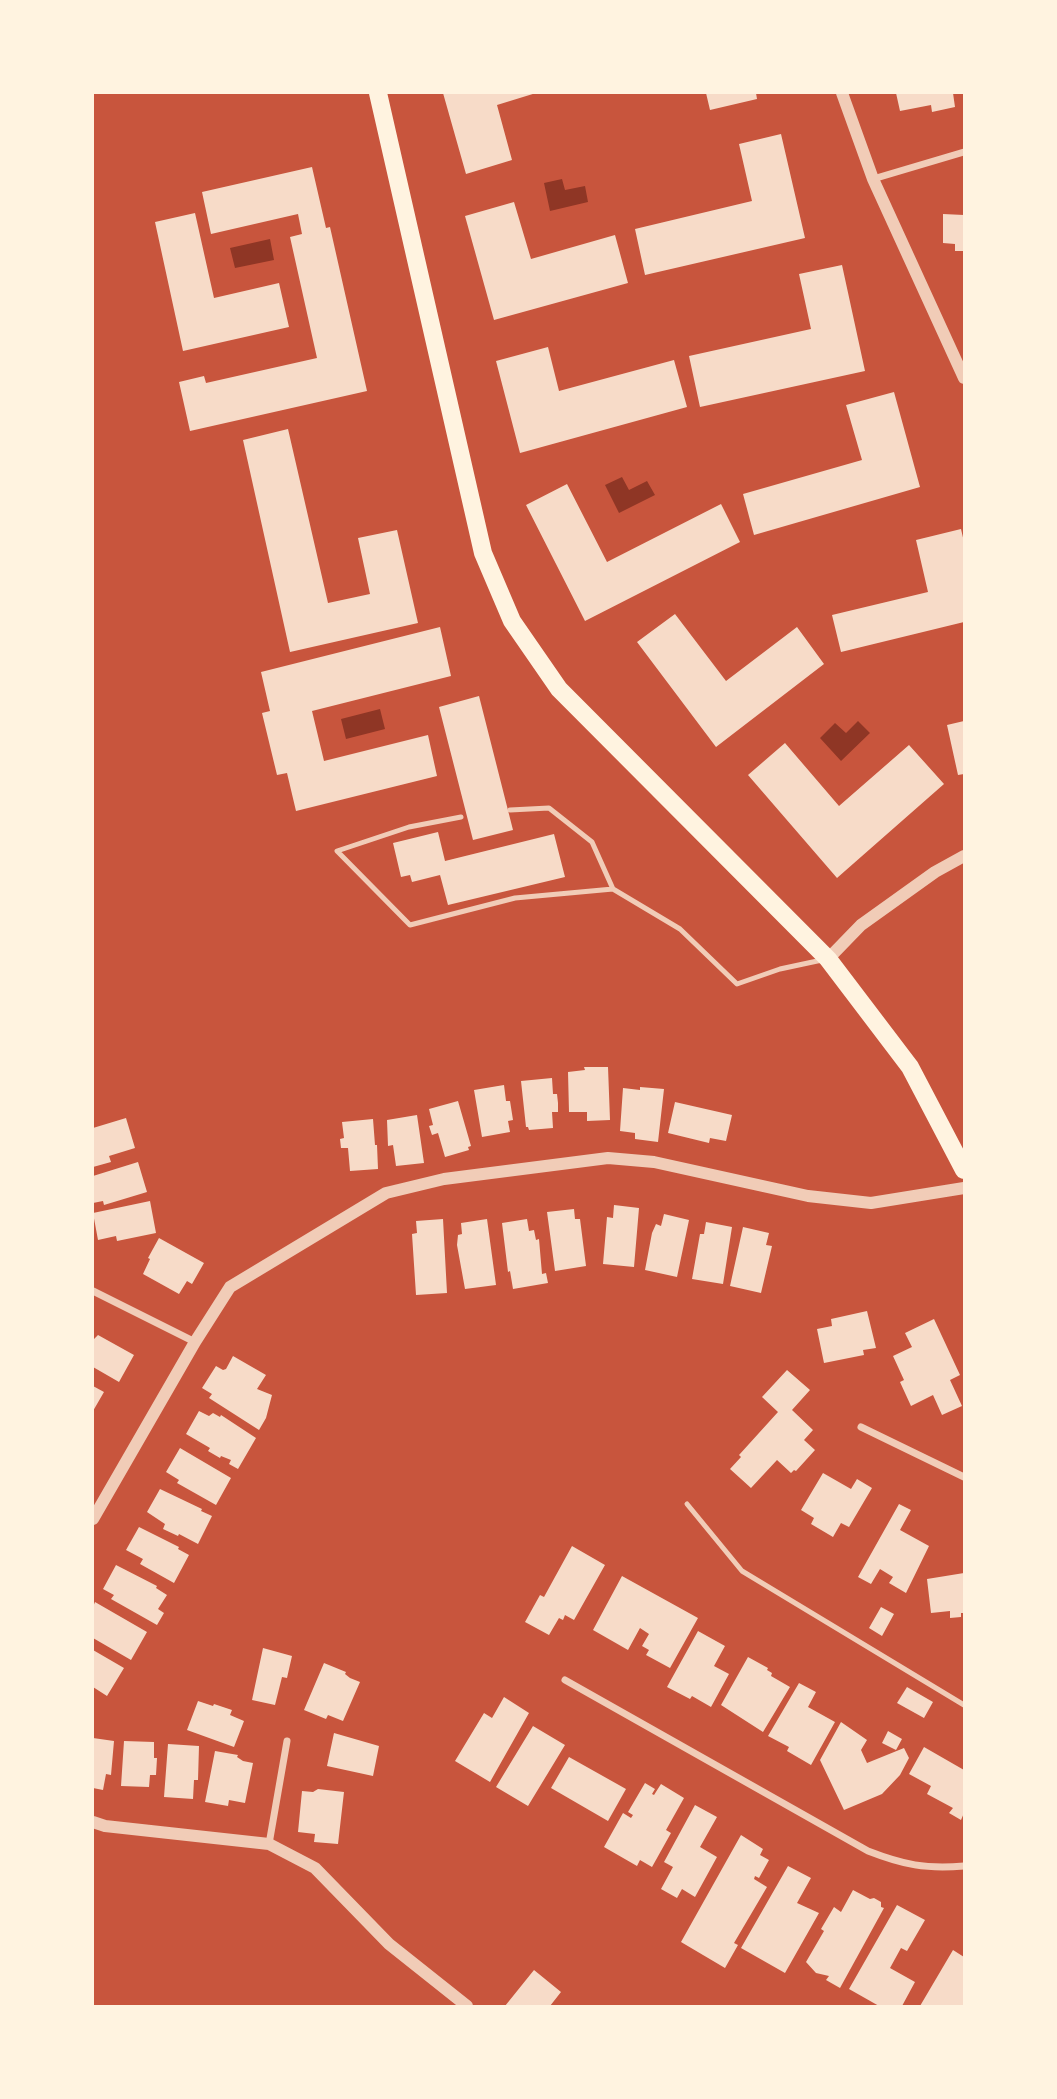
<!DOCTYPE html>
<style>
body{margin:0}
#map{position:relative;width:1057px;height:2099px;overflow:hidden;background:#c8553d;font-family:Figtree,sans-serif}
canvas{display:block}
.frame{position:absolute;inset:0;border:94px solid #fff3e0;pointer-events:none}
</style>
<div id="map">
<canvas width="1057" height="2099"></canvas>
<div class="frame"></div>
</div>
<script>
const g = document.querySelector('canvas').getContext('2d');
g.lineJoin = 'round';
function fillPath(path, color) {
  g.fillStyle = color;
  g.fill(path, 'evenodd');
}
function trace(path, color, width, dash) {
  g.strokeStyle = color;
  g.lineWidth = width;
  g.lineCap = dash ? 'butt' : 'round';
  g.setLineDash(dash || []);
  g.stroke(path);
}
fillPath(new Path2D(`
 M562,179L565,190L585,186L588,202L550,211L544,183Z
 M270,239L274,260L235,268L230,248Z
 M622,477L629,490L647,481L655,495L619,513L605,485Z
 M380,709L385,729L346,739L341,719Z
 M858,721L870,733L841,761L820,738L835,723L846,733Z`), '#8f3625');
fillPath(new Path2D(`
 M443,93H536L497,105L512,160L466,174Z
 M706,93H756L757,99L710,110Z
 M896,93H953L955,107L932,112L931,105L900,111Z
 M781,134L805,238L645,275L635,229L752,201L739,144Z
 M312,167L326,228L330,227L367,391L190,431L179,382L204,376L206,383L317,358L290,237L302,234L298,214L211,234L202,192Z
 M514,202L531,259L615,235L628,283L494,320L465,216Z
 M195,213L214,298L279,283L289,327L183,351L155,222Z
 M943,214L964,215V251H955V244L943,243Z
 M842,265L865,371L700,407L689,356L811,329L799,274Z
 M548,347L559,391L674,360L687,407L520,453L496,361Z
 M894,392L920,487L754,535L743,494L862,460L846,405Z
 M288,429L328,603L370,594L358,538L397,530L418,623L290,652L243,440Z
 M567,484L607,562L721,504L740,542L585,621L526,505Z
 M961,529L964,542V622L841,652L832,615L928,592L916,540Z
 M675,614L726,681L797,627L824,664L716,747L637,642Z
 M440,627L451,676L312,711L324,761L428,735L437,776L296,811L287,773L277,775L262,713L270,711L261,672Z
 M479,696L513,830L473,840L439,707Z
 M964,721V774L958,775L947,725Z
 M785,743L839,806L909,745L944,784L837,878L748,775Z
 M438,832L445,861L554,834L565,877L448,905L440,875L412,882L410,875L401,877L393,843Z
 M584,1067H608L610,1120L587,1121V1112H569L568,1072L585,1070Z
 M552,1078L553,1094H557L558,1103V1112H552L553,1128L529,1130L528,1127H526L521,1081Z
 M504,1085L506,1101H510L513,1120L508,1121L510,1132L482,1137L474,1090Z
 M640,1087L664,1089L658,1142L635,1139V1133L620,1131L623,1088L640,1090Z
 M458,1101L471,1146L468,1147L469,1150L445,1157L438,1133L432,1135L429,1126L433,1125L429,1109Z
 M675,1102L732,1115L726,1141L710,1138L709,1143L668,1133Z
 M417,1115L424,1163L396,1166L393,1145L388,1146L387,1120Z
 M126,1118L135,1148L109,1156L111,1162L93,1167V1128Z
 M373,1119L375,1145H377L378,1169L350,1171L348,1148H341L340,1139L344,1138L342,1122Z
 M138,1162L147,1192L104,1205L103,1201L93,1203V1176Z
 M150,1201L156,1233L117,1241L116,1236L98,1240L93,1213Z
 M614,1205L639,1208L634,1267L603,1264L607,1217L613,1218Z
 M574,1209L575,1219H580L586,1266L555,1271L547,1212Z
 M664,1214L689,1220L677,1277L645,1270L652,1233L656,1224L661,1226Z
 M443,1219L447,1293L416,1295L412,1234L417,1233L416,1221Z
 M487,1219L496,1285L465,1289L457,1245L458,1235L462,1234L461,1223Z
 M527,1219L529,1231L534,1230L536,1240L539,1239L542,1274L546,1273L548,1283L513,1289L510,1271L508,1272L502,1223Z
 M706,1222L732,1227L723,1284L692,1279L700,1234H704Z
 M743,1227L769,1233L766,1245L772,1246L761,1293L730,1286Z
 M159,1238L204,1263L192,1284L187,1281L179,1294L143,1274L150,1259L148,1258Z
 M867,1311L876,1348L863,1350L864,1355L824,1363L817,1329L832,1326L831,1319Z
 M934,1319L960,1375L950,1380L962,1406L942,1415L933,1395L911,1406L900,1382L904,1380L893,1356L912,1347L905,1333Z
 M98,1335L134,1355L119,1382L93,1367V1340Z
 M233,1356L266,1375L257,1389L272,1395L266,1418L259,1430L209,1398L212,1394L202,1388L216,1366L223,1370L226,1369Z
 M787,1370L810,1390L792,1410L813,1430L804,1440L815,1450L796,1471L794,1470L791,1473L777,1460L751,1488L730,1469L741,1457L739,1455L778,1412L762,1397Z
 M93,1386L104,1392L93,1411Z
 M199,1411L209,1416L213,1413L220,1417L221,1415L256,1438L238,1469L229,1464L231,1460L221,1456L220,1458L208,1451L210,1448L186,1434Z
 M180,1448L231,1478L216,1505L177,1483L179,1480L166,1472Z
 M823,1473L851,1489L857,1479L872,1488L849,1527L841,1523L833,1537L811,1524L814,1518L801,1510Z
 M160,1489L202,1509L201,1511L212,1516L198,1544L179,1534L178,1536L163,1529L165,1524L147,1512Z
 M899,1504L911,1510L900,1530L929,1546L906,1593L889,1583L893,1577L880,1569L871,1584L858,1577Z
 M139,1527L179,1547L178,1549L189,1555L174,1583L140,1564L143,1559L126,1550Z
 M572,1546L605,1565L574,1620L565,1615L563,1620L559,1618L549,1635L525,1622L540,1595L544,1597Z
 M116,1565L157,1586L156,1588L167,1595L158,1609L164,1613L157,1625L111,1599L114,1595L103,1589Z
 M964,1573V1613H961V1617L950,1618V1611L931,1613L927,1579Z
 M622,1576L698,1618L670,1668L646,1655L649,1650L642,1646L649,1634L640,1628L628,1650L593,1630Z
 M95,1602L147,1632L131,1660L93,1638V1607Z
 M881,1607L894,1614L882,1636L869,1628Z
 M698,1631L725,1646L714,1666L729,1674L711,1707L692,1696L690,1699L667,1687Z
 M263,1648L292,1656L287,1678L282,1677L275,1705L252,1700Z
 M93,1650L124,1668L107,1696L93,1687Z
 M748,1657L768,1668L767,1670L772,1673L771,1676L790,1687L763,1732L721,1705Z
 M324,1663L346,1672L345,1674L350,1678L360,1682L343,1721L328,1715L326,1719L304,1710Z
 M799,1683L816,1692L808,1707L835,1722L811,1765L787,1751L789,1747L768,1736Z
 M907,1687L933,1702L924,1718L897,1703Z
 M504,1697L529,1713L490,1782L455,1761L484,1713L492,1718Z
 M198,1701L213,1706L214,1704L232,1710L230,1715L244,1721L234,1747L187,1730Z
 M841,1722L867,1740L861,1750L867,1763L904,1748L909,1758L900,1775L882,1794L844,1810L820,1760Z
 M533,1726L565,1745L528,1806L496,1787Z
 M888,1731L902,1739L896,1750L882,1743Z
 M334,1733L379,1746L373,1776L327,1766Z
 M93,1738L114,1741L111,1775L106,1774L103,1790L93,1788Z
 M124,1741L154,1742V1758H157L156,1775H150L149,1787L121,1786Z
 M168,1744L199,1746L198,1780H194L193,1799L164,1797Z
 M924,1747L964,1770V1813L961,1820L949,1813L953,1808L927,1794L931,1786L909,1774Z
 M215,1751L238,1755L237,1757L243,1761L253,1763L245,1803L229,1800L228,1806L205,1802Z
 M569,1757L626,1789L608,1821L551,1788Z
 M645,1783L655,1789L652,1794L654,1795L661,1784L684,1798L666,1830L671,1833L652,1867L640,1860L637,1866L604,1847L623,1813L631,1818L633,1815L628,1812Z
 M318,1789L344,1792L338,1844L314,1842L315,1834L298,1832L302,1791L313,1792Z
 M695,1805L717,1817L700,1847L717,1857L695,1897L682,1889L677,1898L661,1889L673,1867L664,1862Z
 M741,1835L763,1849L760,1855L769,1860L759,1878L755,1876L754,1879L767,1887L734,1943L738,1945L725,1968L681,1942Z
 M788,1866L811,1878L797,1903L819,1913L785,1973L741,1948Z
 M853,1890L870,1899L874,1898L881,1902V1907L884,1908L840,1988L826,1980L829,1976L816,1973L806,1962L824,1931L821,1929L834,1907L841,1912Z
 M897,1905L925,1920L907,1951L901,1948L890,1968L915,1982L902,2006H879L849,1989Z
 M953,1950L964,1957V2006H920Z
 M534,1970L561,1992L550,2006H505Z`), '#f7dbc8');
trace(new Path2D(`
 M461,817L409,827L337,851L410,925L515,898L613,889L592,842L549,808L510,810
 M613,889L680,929L737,984L780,969L822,960
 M687,1504L742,1571L964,1705`), '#f1ccb7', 5);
trace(new Path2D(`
 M873,179L964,152
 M93,1291L195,1342
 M861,1427L964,1477
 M565,1680L868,1851C904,1865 925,1869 964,1866
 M269,1844L287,1741`), '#f1ccb7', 7);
trace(new Path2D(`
 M842,93L873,179L964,378
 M828,959L861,925L935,872L964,856
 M93,1519L195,1342L230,1287L386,1193L444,1179L608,1158L654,1162L808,1196L871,1203L964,1188
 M93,1822L105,1826L269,1844L315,1868L389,1944L467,2006`), '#f1ccb7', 12);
trace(new Path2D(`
 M378,93L483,553L512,621L559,689L828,959L910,1067L964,1170`), '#fff3e0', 18);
</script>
